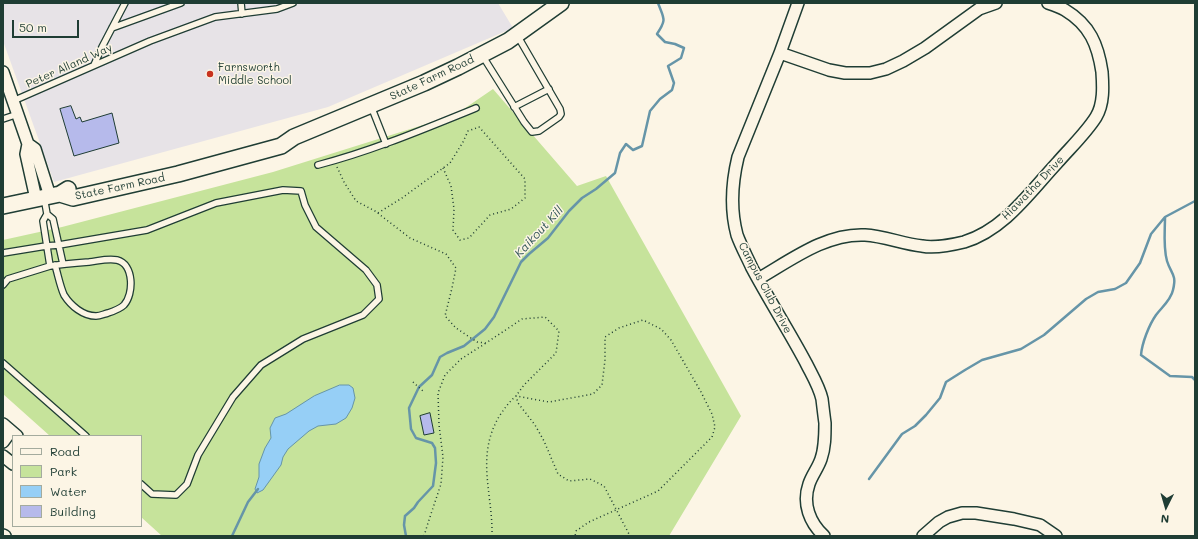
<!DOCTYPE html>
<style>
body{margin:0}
#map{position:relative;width:1198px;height:539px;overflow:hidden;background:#fcf5e5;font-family:Mali,sans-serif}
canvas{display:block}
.frame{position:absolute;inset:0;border:4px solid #1f3d34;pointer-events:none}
.legend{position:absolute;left:12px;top:435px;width:130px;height:92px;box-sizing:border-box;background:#fcf5e5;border:1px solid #a4ab9e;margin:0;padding:5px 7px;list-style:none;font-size:12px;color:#1f3d34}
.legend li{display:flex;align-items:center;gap:8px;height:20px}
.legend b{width:20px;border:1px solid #a4ab9e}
.north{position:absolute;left:1146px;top:487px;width:40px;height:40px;-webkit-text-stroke:3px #fcf5e5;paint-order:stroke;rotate:185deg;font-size:11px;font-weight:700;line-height:16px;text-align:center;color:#1f3d34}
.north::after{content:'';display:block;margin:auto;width:14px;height:18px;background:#1f3d34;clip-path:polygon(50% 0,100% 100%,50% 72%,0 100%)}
.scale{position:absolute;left:12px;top:20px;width:67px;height:18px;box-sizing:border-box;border:2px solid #1f3d34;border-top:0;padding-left:5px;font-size:12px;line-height:14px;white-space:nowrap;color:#1f3d34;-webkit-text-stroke:3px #fcf5e5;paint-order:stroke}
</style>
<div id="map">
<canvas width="1198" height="539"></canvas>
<div class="frame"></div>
<ul class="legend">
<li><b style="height:5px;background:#fcf5e5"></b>Road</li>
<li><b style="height:11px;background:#c6e39b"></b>Park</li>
<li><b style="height:11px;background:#96cff6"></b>Water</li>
<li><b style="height:11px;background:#b6baeb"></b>Building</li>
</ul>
<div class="north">N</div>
<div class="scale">50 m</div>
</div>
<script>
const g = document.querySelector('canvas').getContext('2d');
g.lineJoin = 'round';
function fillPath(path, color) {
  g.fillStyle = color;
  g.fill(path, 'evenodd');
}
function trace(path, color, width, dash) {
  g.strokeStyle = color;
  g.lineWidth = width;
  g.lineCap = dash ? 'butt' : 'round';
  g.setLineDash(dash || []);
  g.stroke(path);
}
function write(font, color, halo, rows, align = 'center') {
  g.font = font + ' Mali,sans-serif';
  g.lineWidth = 3;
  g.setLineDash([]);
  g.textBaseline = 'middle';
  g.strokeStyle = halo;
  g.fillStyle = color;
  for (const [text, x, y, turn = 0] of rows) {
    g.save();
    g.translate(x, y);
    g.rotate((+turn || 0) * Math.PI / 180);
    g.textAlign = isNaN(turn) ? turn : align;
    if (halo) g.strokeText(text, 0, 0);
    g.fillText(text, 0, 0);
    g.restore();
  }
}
fillPath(new Path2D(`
 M3,3H498L513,28L328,107L54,182L3,41Z`), '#e7e3e7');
fillPath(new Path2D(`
 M493,89L577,186L606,176L741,416L669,536H162L141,517V436H50L3,394V240L62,227L273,172L455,115Z`), '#c6e39b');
const water = new Path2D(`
 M340,385H349L353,388L355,398L352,408L346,418L336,424L318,426L309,431L288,449L283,457L281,465L263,490L257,493L255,489L259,477V464L265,448L271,438L270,428L275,418L286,414L314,396Z`);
fillPath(water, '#96cff6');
trace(water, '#6695a8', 1);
trace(new Path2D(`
 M1195,201L1165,217C1165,231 1163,247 1167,261C1171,274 1177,274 1173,290C1171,300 1162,307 1156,315C1149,325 1142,343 1141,355L1170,376L1192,377L1195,380
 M869,479L902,434L915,426L926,415L940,398L946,382L965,370L982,360L1021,349L1044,335L1086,299L1098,292L1115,289L1126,283L1140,263L1151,234L1165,217
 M232,536L248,502L258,489
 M406,536L404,525L405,516L414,508L418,502L433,486L436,463L435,448L432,443L416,438L411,429L409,408L419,387L432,375L440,357L447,353L464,346L485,329L494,317L521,262L529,254L548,238L569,211L582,198L596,189L615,173L620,153L626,144L633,150L642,146L650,111L660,99L672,90L674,83L668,66L681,58L684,48L675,44L665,42L657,34C667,19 664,19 658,3`), '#6695a8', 2.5);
const building = new Path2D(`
 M71,106L76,119L80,117L82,122L112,113L119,143L74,156L60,109Z
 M430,413L434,433L424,435L420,416Z`);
fillPath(building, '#b6baeb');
trace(building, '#1f3d34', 1);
const service = new Path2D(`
 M241,3L242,14
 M112,28L181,3
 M482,55L524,122L532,132L539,131L559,117L561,114L560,109L517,35
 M94,65L102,47L125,3
 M13,101L150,41L215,17L277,9L293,3
 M371,106L386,144
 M514,107L549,89
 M3,119L18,114
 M318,165C372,151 424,129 476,108
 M44,197L47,214L53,219L63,264
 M47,214L43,221L50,266
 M3,253L46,246L59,245L147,230L216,203L283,190L301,191L305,205L316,227L366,270L377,285L379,299L363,315L303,339L261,365L233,397L198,455L187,484L176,495L152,494L141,484
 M3,285L8,279L50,266C63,264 76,263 89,262C98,261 108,258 117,260C134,264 134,294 124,305C120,309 114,311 108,313C104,314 100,316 96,316C83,316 71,306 64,295C60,286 58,275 55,265
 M3,363L86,436`);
const minor = new Path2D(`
 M798,3L780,53L738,157C732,182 730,209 737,235C741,246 747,257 752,268C769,300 789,331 806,363C812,375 819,386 822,399C823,407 824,416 825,423C825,436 825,448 821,459C818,468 812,475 809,484C802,504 810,523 824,536
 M780,53L829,70L845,73H870L886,69L903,61L925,48L979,9L996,3
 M3,72L28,144L26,154L36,199
 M28,144L35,149L50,196
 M758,279C791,260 826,233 865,235C884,236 903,244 922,246C933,248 952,245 964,242C1004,230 1030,192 1057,163C1070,148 1086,133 1096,117C1104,104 1103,86 1102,72C1098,45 1090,25 1065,10C1060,7 1054,5 1048,3
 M3,424L17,436
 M3,442L11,431
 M3,456L13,464
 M3,535L5,536
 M923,536L939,522L948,517L962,513H976L1014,519L1040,525L1056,536`);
const secondary = new Path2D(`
 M60,194L73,198L178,174L281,146L294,137L424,83L458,67L508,41L561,3
 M3,206L60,194L68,189`);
trace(service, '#1f3d34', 8);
trace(minor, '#1f3d34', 14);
trace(secondary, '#1f3d34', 18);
trace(new Path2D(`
 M337,167L344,182L356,201L375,211L410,238L446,254L456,268L452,288L445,316L456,328L477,342L486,343L522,319L545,317L559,331L556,353L524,385L516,396L518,403L535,425L544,441L558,474L569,481L590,479L604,486L630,536
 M378,213L402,198L450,163L463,142L468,131L479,127L525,179V198L511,209L490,215L469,238L460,240L453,230L454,209L451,186L443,168
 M413,382L424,392
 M424,536L428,523L441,484L443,457L439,425L438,393L445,375L461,359L486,343
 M492,536C493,493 475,456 500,415C505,408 509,402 516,396L549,402L593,394L602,385L605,360V337L619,328L643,320L661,329L671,340L701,392L712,414L715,427L712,437L658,491L589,522L576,531L575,536`), '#1f3d34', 1.5, [1, 3]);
trace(service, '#fcf5e5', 5.5);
trace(minor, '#fcf5e5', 11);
trace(secondary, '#fcf5e5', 15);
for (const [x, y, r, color] of [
 [210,74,4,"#c8321e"]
]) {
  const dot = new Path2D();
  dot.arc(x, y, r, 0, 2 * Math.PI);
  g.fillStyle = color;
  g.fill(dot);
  trace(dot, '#fcf5e5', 1.5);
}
write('11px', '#1f3d34', '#fcf5e5', [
 ["Peter Alland Way",69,66,-24],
 ["State Farm Road",432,78,-25],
 ["State Farm Road",120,187,-12],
 ["Hiawatha Drive",1033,188,-46],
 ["Campus Club Drive",765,288,62]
]);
write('11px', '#1f3d34', '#fcf5e5', [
 ["Farnsworth",218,68],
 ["Middle School",218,81]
], 'left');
write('italic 12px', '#375a5b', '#fcf5e5', [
 ["Kaikout Kill",539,232,-47]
]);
</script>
